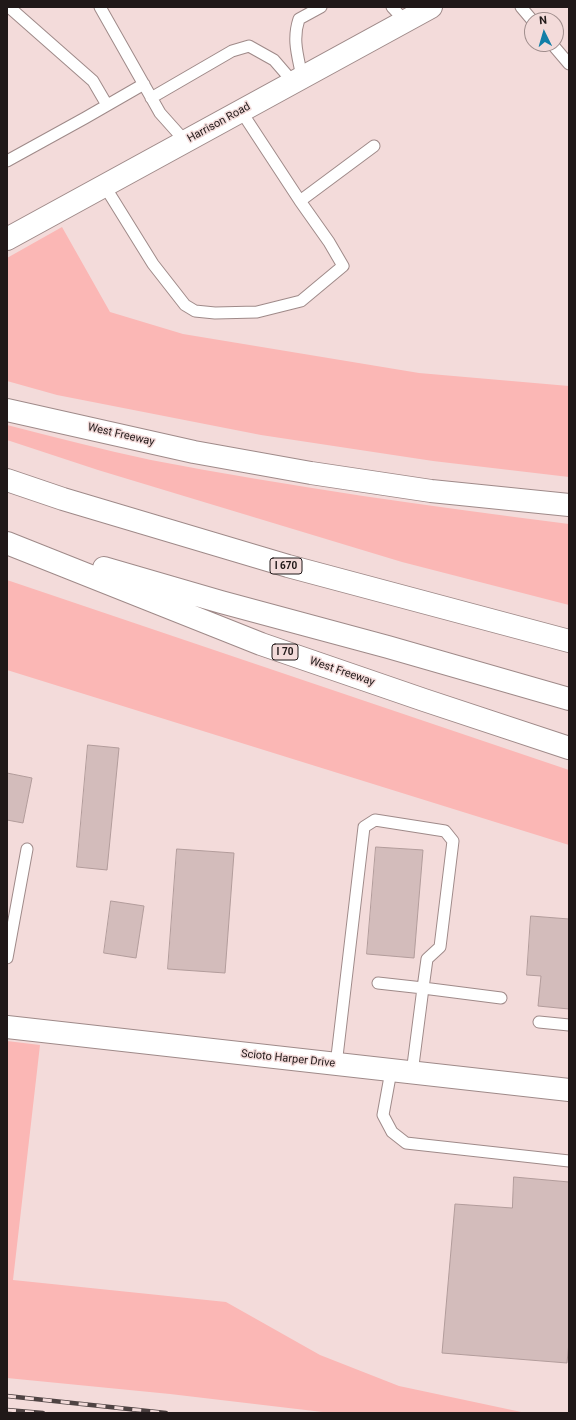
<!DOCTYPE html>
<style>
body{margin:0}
#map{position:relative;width:576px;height:1420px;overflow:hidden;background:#f3dbda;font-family:Roboto,sans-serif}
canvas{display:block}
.frame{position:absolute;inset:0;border:8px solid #201818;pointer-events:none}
.north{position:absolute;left:524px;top:12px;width:40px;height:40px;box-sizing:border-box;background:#f3dbda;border:1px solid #9f8d8c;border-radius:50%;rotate:355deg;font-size:11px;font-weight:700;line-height:16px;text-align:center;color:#201818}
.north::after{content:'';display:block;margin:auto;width:14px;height:18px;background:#137fa8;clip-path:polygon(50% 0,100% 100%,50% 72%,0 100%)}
</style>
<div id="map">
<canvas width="576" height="1420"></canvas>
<div class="frame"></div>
<div class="north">N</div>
</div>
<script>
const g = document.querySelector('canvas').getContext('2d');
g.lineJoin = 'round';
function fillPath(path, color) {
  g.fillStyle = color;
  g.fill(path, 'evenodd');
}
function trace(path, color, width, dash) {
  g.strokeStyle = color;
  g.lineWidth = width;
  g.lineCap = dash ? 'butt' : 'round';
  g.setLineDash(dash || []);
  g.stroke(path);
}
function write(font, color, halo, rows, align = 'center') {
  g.font = font + ' Roboto,sans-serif';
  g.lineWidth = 3;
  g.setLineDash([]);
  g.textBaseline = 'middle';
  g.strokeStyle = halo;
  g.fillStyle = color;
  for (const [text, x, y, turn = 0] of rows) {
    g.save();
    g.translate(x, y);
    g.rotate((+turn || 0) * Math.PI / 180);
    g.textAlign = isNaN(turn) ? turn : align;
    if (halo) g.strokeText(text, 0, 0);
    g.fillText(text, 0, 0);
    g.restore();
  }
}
fillPath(new Path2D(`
 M62,227L110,312L183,334L419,373L569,386V477L433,461L261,435L57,395L7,381V258Z
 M7,425C55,437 103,450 151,460C290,487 429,506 569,524V605L402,562L98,470L7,440Z
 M7,580L569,770V845L7,670Z
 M7,1041L40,1045L13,1280L226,1302L320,1355L399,1386L526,1413H331L170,1394L7,1378Z`), '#fbb7b5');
const building = new Path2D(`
 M88,745L119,748L107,870L77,867Z
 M7,773L32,778L23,823L7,820Z
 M376,847L423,850L414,958L367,954Z
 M177,849L234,853L225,973L168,969Z
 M111,901L144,906L136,958L104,953Z
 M531,916L569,919V1009L538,1006L541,976L527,975Z
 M514,1177L569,1182V1342L567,1363L442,1353L455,1204L512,1208Z`);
fillPath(building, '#d3bcbb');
trace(building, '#b29c9b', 1);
const service = new Path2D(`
 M9,7L93,81L107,105
 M100,7L160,113L185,141
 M392,7L405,21
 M521,7L532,20
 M552,44L569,64
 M302,77C298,56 292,40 299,19L321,7
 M151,98L232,51L249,46L274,60L293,82
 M7,161L85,118L144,84
 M104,185L153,264L185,305L195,311L215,313L257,312L301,301L343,266L329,242L300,201L241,111
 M300,201L374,146
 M7,958L27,849
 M539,1022L569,1025
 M336,1065L364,827L375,820L445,831L453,841L440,947L427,959L423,988L378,983
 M391,1071L383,1115L392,1132L406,1143L569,1161
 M412,1073L423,988L501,998`);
const minor = new Path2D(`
 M7,239L431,7
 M7,1027L569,1090`);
const motorway = new Path2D(`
 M7,410L194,452L311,473L431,491L569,505
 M7,480L63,499L288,566L569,641
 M7,543L261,644L424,700L569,748
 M104,568L221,602L388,647L569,699`);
trace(service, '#9f8a89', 13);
trace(minor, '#9f8a89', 24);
trace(motorway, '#9f8a89', 24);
trace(service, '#fff', 11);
trace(minor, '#fff', 22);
trace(motorway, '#fff', 22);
const rail = new Path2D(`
 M7,1396L166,1413
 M7,1410L43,1413`);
trace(rail, '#4e4242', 4.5);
trace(rail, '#f3dbda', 3, [9]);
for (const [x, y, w] of [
 [286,566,32],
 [285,652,26]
]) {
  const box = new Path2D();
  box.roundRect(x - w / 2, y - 8, w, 16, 3);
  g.fillStyle = '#f3dbda';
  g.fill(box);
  trace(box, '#201818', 1);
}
write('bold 10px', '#201818', null, [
 ["I 670",286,566],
 ["I 70",285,652]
]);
write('11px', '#201818', '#f3dbda', [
 ["Harrison Road",219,123,-29],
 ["West Freeway",121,435,13],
 ["West Freeway",342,672,19],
 ["Scioto Harper Drive",288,1059,6]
]);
</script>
